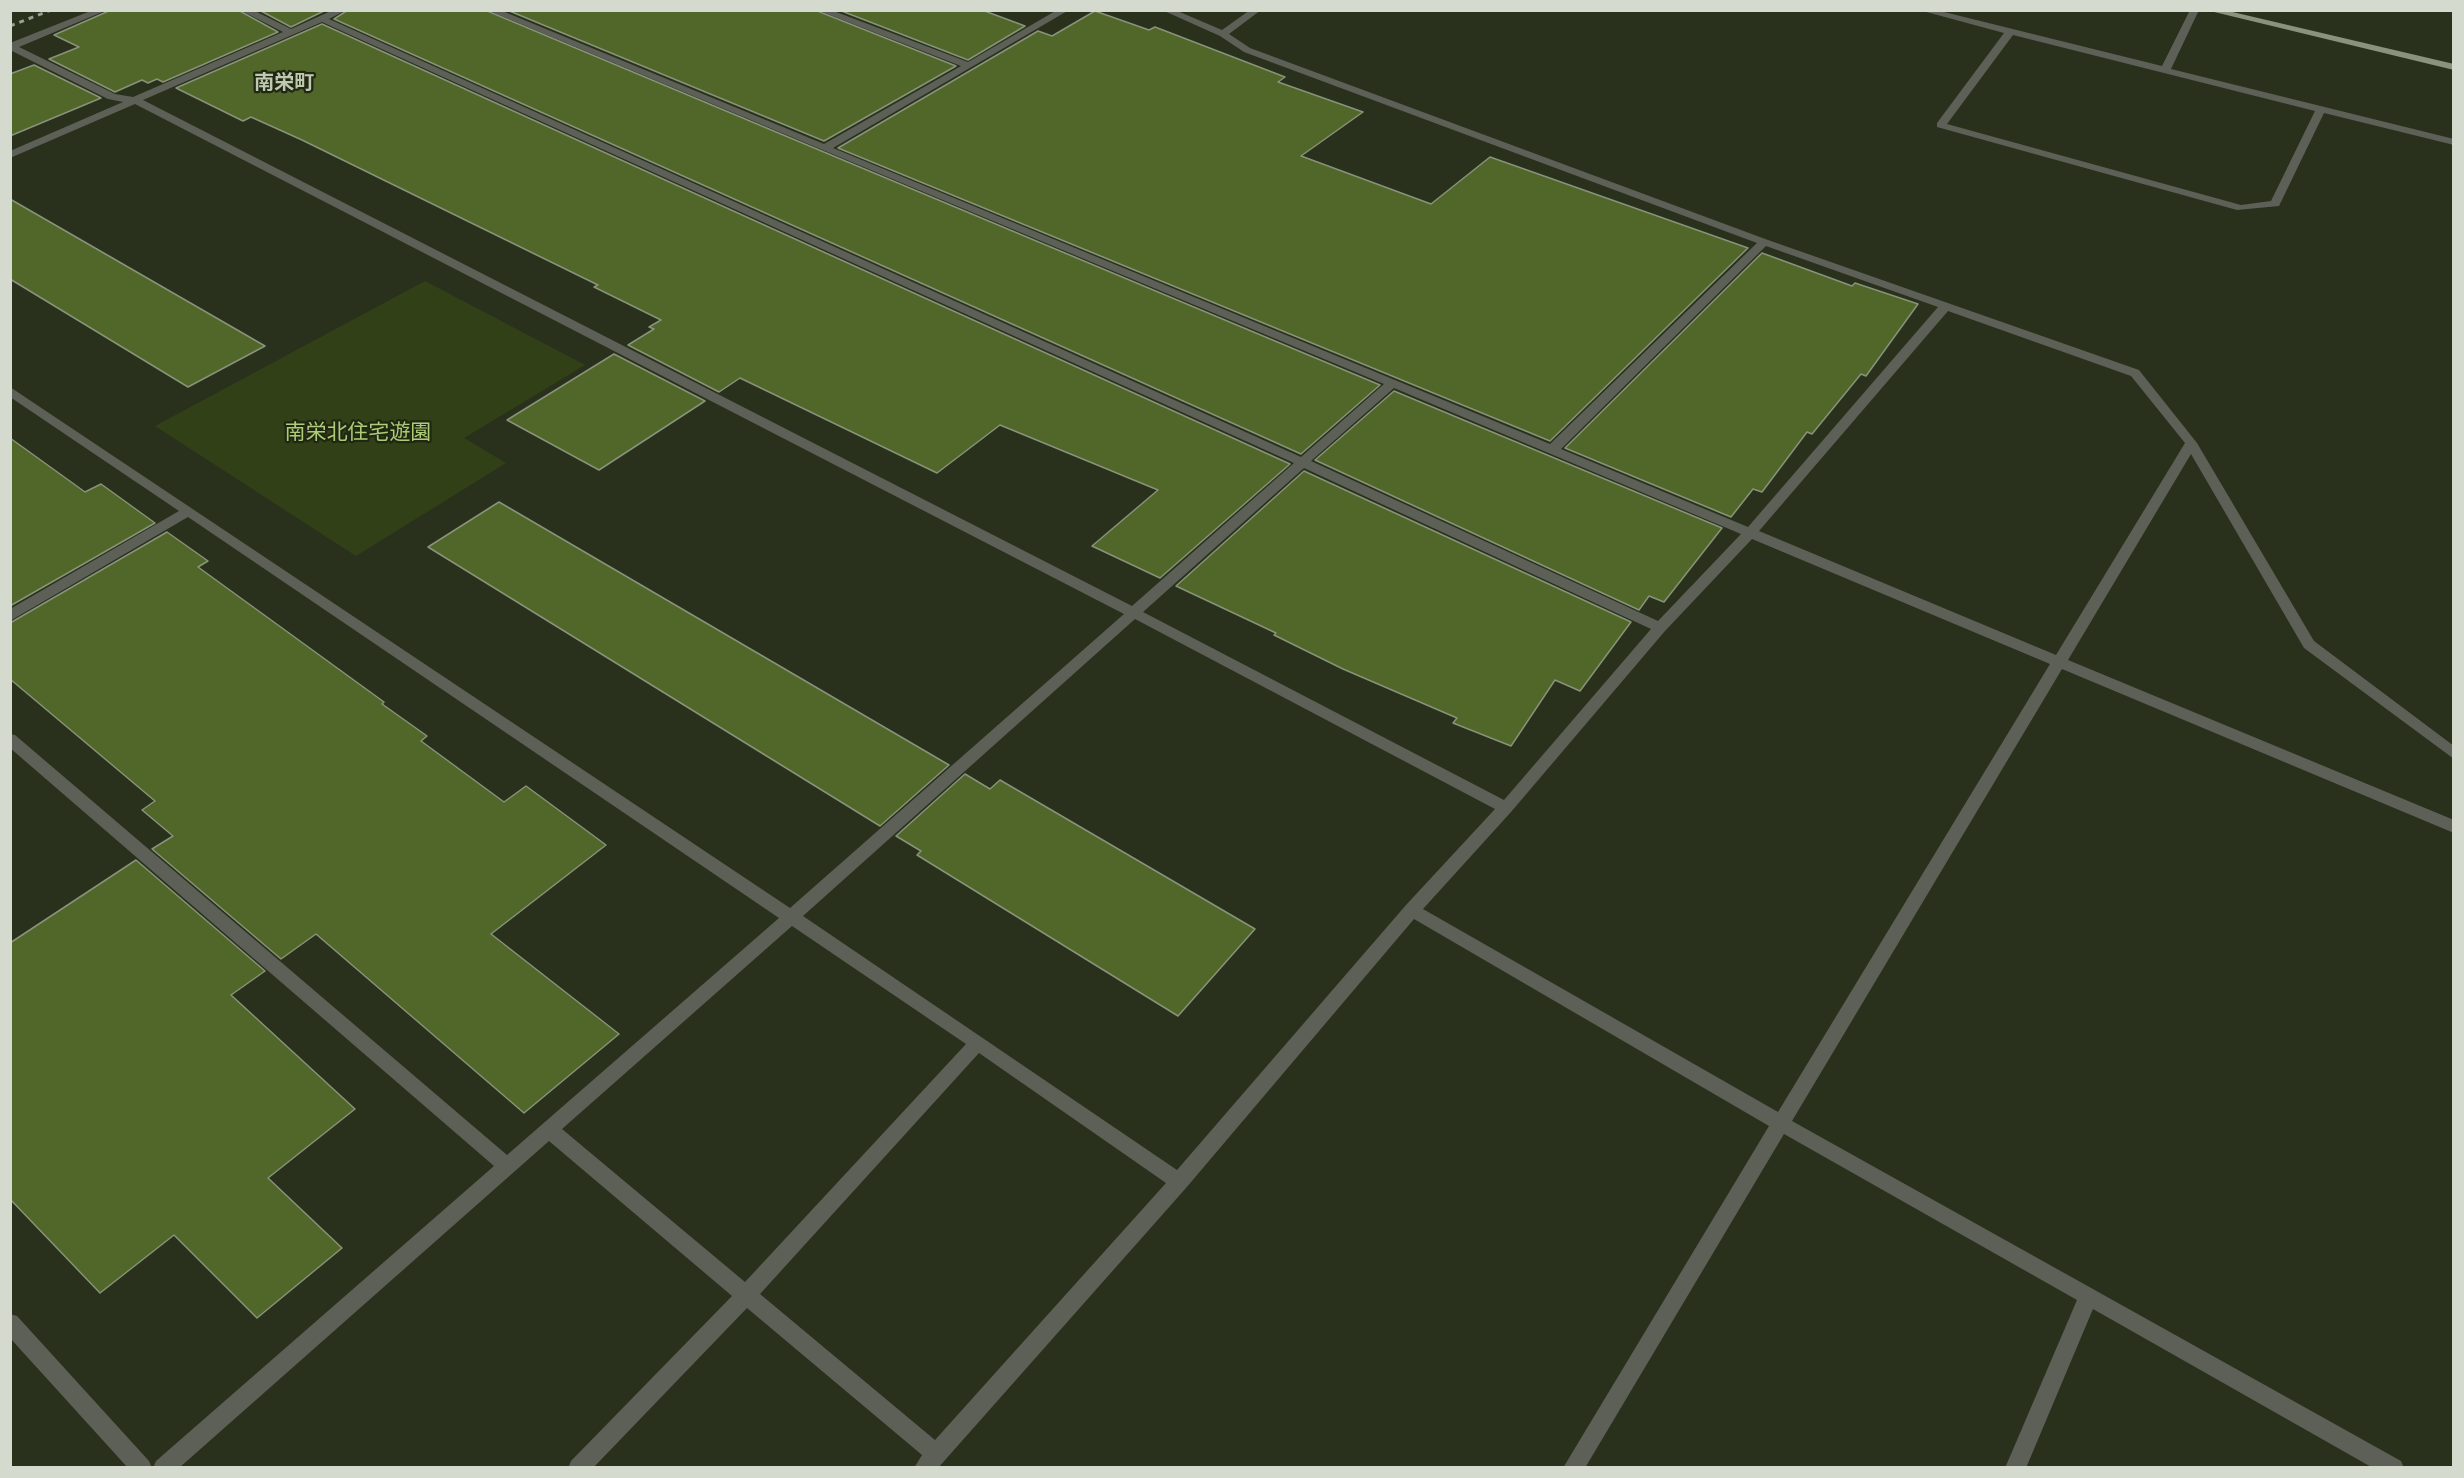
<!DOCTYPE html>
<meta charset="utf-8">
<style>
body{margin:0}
#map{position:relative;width:2464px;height:1478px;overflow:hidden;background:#29311c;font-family:"Sofia Sans Condensed",sans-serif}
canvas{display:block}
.frame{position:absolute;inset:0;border:12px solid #d4dacd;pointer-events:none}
</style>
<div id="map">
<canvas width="2464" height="1478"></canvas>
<div class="frame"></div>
</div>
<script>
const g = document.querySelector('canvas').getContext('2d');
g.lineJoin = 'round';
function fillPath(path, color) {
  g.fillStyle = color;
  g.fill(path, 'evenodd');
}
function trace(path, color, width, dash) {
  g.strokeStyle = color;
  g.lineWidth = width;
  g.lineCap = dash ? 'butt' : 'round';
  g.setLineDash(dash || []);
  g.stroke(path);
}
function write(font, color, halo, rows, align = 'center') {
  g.font = font + ' "Sofia Sans Condensed","Noto Sans JP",sans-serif';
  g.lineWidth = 4.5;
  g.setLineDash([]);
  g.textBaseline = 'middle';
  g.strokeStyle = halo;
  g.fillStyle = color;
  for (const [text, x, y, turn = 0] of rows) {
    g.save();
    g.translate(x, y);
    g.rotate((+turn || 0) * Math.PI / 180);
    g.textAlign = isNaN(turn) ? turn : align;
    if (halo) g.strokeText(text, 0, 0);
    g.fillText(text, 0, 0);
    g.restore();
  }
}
fillPath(new Path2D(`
 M425,281L585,365L464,438L506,463L356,556L155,426Z`), '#324017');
const building = new Path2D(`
 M111,10H238L278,32L163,82L157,79L148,83L142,80L115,92L49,59L79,47L54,35Z
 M259,10H326L291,27Z
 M348,10H485L1380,385L1301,454L334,19Z
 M507,10H815L956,66L824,141Z
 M839,10H982L1025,26L968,60Z
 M1095,11L1149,30L1155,27L1285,77L1278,82L1363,112L1301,156L1431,204L1490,157L1748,248L1550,441L838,148L1038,31L1052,36Z
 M322,24L1290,464L1160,578L1092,546L1158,490L1000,425L937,473L740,378L719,392L628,345L654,329L649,327L661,320L594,287L598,285L302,140L251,117L243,121L176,88Z
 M34,65L101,98L10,136V74Z
 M10,199L265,346L188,387L10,279Z
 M1762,253L1852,286L1855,283L1918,304L1866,376L1861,374L1812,434L1807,432L1762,492L1753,489L1731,517L1565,448Z
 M614,354L705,401L599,470L507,420Z
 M1394,391L1722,528L1664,602L1649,596L1639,610L1315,460Z
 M10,438L85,492L101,484L155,523L10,606Z
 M1304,471L1631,622L1580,691L1555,680L1511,746L1453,723L1457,718L1343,669L1274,635L1276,633L1176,586Z
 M499,502L949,765L880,826L428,547Z
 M167,532L208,561L198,567L384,702L382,704L427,736L421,741L504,802L526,786L606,845L491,934L619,1034L524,1113L316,934L281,959L152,849L173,836L142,810L155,801L10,679V623Z
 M965,774L990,789L1000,780L1255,929L1178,1016L917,855L921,851L896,836Z
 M136,860L265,971L231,995L355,1109L268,1178L342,1248L257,1318L174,1235L100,1293L10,1199V943Z`);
fillPath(building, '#516629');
trace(building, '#89937b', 1.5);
fillPath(new Path2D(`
 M93,10H107L19,47L115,94L133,97L283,32L240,10H253L291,29L333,10H346L329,19L1301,457L1384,384L487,10H500L824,144L961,66L817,10H831L968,62L1057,10H1069L833,148L1550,444L1757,243L1244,52L1220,36L1162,10H1175L1222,30L1250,10H1261L1229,34L1250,48L1768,240L2139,370L2197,443L2314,641L2454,746V759L2304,648L2191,454L2068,660L2454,820V833L2062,669L1792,1121L2401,1461L2404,1468H2373L2093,1309L2026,1468H2005L2077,1300L1784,1134L1585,1468H1563L1769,1126L1414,919L1186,1188L938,1468H914L922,1455L747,1308L593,1468H568L571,1461L732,1296L549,1141L179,1468H153L156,1461L494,1166L10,748V734L15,735L507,1155L779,918L188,517L10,621V609L179,511L10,397V387L790,908L1124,614L135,104L10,158V151L123,102L108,99L10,50V43ZM322,22L1294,463L1132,606L143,100ZM1766,246L1938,307L1748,527L1561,449ZM1948,311L2131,376L2185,443L2056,655L1759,531ZM1394,388L1741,534L1658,621L1311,461ZM1304,468L1651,629L1504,800L1143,612ZM1752,539L2050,664L1778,1112L1423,909L1511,812L1665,631ZM1135,619L1495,809L1406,905L1177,1170L803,916ZM792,926L966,1044L745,1282L562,1129ZM979,1053L1166,1183L935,1440L760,1294Z
 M1919,10H1936L2162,66L2190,10H2199L2171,69L2454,139V145L2324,113L2279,206L2237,210L1937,127V123L2004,33ZM2013,35L2315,111L2271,201L2241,205L1947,124Z
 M10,1314L17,1316L149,1461L152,1468H128L10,1338Z`), '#5c6057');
fillPath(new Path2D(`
 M2206,10H2224L2454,64V70Z`), '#8a927e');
trace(new Path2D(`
 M10,26L51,10`), '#979e8e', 3, [5, 5]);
write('bold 20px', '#bec9af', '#202713', [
 ["南栄町",284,84]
]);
write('21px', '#accc75', '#202713', [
 ["南栄北住宅遊園",358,434]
]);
</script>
